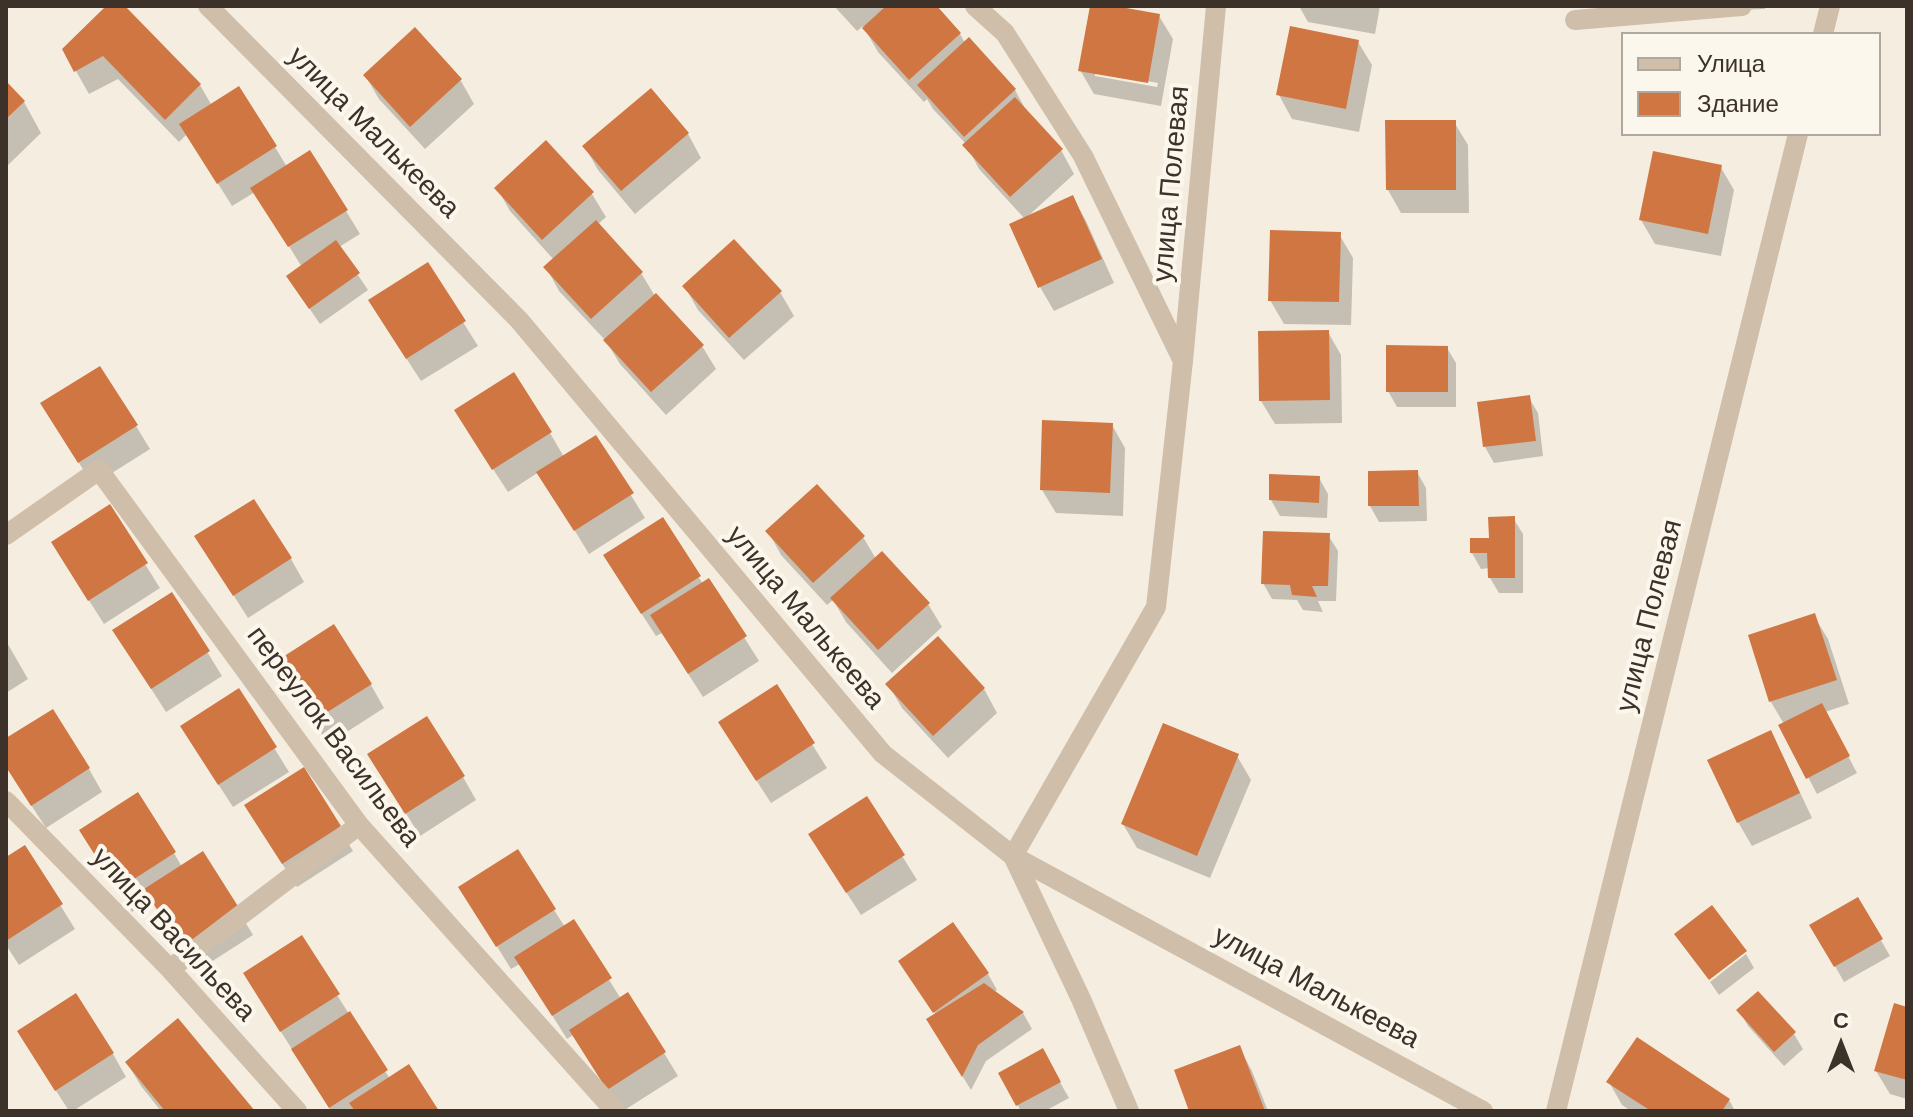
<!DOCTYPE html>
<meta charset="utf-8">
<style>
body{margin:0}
#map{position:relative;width:1913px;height:1117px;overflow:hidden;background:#f5eee0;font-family:Arial,sans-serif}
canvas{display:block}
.frame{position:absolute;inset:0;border:8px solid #3c322a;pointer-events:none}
.legend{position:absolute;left:1621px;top:32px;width:260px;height:104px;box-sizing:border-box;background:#fcf7ed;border:2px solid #afa89f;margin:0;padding:10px 14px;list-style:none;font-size:24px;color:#3c322a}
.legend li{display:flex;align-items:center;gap:16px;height:40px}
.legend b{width:40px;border:2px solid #afa89f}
.north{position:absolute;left:1801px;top:1005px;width:80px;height:80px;-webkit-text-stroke:6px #fcf7ed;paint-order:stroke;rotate:0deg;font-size:22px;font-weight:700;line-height:32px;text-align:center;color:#3c322a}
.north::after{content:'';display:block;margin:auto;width:28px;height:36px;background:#3c322a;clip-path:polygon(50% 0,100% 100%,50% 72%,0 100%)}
</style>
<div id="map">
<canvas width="1913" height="1117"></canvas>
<div class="frame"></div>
<ul class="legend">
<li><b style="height:10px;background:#cfbfaa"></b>Улица</li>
<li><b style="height:22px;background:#d07643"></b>Здание</li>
</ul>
<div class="north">С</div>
</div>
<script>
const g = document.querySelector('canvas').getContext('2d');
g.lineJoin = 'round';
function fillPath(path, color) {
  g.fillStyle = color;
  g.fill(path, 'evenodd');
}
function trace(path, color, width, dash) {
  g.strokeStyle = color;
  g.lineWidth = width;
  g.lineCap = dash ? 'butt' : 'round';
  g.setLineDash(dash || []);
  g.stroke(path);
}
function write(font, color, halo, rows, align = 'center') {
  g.font = font + ' Arial,sans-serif';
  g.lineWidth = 8;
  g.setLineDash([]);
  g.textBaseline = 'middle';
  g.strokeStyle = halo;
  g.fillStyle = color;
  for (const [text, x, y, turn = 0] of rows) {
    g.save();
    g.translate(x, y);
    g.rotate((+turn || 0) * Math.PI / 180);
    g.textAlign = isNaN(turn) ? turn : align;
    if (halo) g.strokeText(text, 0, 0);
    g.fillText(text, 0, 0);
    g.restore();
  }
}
fillPath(new Path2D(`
 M109,6H122L200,85L212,106L275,147L287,167L346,211L360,234L339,247L368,290L320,324L288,277L302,267L255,192L232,206L187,134L179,142L118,79L89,94L64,50Z
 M834,6H934L960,34L965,43L969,40L1015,90L1028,114L1061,150L1074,174L1026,218L1073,198L1086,221L1114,283L1054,311L1040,287L1012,225L1025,219L979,169L966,144L933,109L927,99L924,102L878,52L863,26L857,31Z
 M1092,6H1104L1159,16L1173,39L1161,106L1094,94L1080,70ZM1095,72L1158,83L1157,87L1095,76Z
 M1299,6H1380L1375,34L1308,22Z
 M1703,6H1765V9L1705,11Z
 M414,30L461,81L474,104L425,149L379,99L365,75Z
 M1358,42L1372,65L1359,132L1292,119L1279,95Z
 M6,84L24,102L41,133L6,167Z
 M651,91L688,134L701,158L635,214L598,170L585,147Z
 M1454,122L1468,145L1469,213H1401L1388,190Z
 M1720,166L1734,190L1721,256L1655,244L1641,220Z
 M497,188L592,194L606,217L597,225L641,273L655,296L702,346L716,369L666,415L620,364L606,341L559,291L546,267L554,260L510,211Z
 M1339,234L1353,258L1351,325L1284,324L1270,300Z
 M427,265L478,346L421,381L384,324Z
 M685,287L780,292L794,316L744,360L698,310Z
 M1328,332L1341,355L1342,423L1275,424L1261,401Z
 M1447,348L1456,363V407H1397L1388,391Z
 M1529,398L1538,413L1543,456L1494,463L1485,447Z
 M1112,425L1125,448L1123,516L1056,513L1042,490Z
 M136,426L150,449L93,485L57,428Z
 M550,433L564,457L595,437L645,518L589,554L539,472L508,492L470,434Z
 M1417,472L1426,488L1427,521L1379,522L1370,506Z
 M1319,478L1328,494L1327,518L1280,516L1271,500Z
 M109,507L160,588L104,624L67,566Z
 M1513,518L1523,534V593H1499L1490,578L1489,568L1481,569L1472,553L1491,540Z
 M662,520L703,584L708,580L759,661L703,697L662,633L656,636L619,579Z
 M768,531L863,537L876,559L928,604L942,627L892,673L846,622L833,600L827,605L781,555Z
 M1328,535L1338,551L1336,601H1318L1323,612L1303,610L1297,600L1272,599L1263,583Z
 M291,559L304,582L248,618L211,560Z
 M172,595L222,676L166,712L129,654Z
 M1814,616L1828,639L1849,704L1825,712L1857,773L1817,794L1781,726L1784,724L1771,702L1750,637Z
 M6,641L28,679L6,693Z
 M888,684L984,689L997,713L948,758L902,708Z
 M371,685L384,708L328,744L291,686Z
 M776,687L827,768L771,803L734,746Z
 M239,691L289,772L233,807L196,750Z
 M1770,732L1783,756L1812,818L1752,846L1738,822L1709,761Z
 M6,741L89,769L102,792L46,828L6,766Z
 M1237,756L1251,780L1210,878L1137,848L1123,824Z
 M303,770L353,851L297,887L260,829Z
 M463,777L476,800L420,836L384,778Z
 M867,799L917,880L861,915L824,858Z
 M25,848L75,929L19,965L6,945V859Z
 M174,853L182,867L239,912L253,935L197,971L152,899L132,912L95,854Z
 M1858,900L1890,956L1844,982L1812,925Z
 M554,910L565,927L573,922L621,999L664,1053L678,1076L623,1111H621L573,1035L567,1039L520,964L511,969L475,911Z
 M953,925L988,974L997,990L993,992L1023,1013L1032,1029L986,1061L971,1090L937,1035L936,1015L909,977Z
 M301,938L390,1079L436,1111H331L259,997Z
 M1746,954L1754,968L1719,995L1710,982Z
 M1907,1009V1099L1890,1094L1876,1071Z
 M1739,1010L1794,1034L1803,1049L1784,1066L1748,1026Z
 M1239,1047L1252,1071L1268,1111H1192Z
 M1042,1051L1069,1098L1045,1111H1021L1000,1073Z
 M113,1054L126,1077L73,1111H69L33,1055Z
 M127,1063L253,1111H161L141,1086Z
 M1609,1082L1729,1100L1735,1111H1631L1622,1105Z`), '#0003');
fillPath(new Path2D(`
 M106,6H125L201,84L165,120L103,56L74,72L62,49Z
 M886,6H937L961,33L909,80L862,28Z
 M1090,6H1115L1160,14L1148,83L1078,71Z
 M1290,26L1359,40L1346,109L1276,95Z
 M415,27L462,79L410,127L363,75Z
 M969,37L1016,89L964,137L917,85Z
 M6,81L25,101L6,119Z
 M239,86L277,146L217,184L179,124Z
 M651,88L689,133L621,191L582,146Z
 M1015,97L1063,149L1010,197L962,145Z
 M1385,120H1456V190H1386Z
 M546,140L594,192L542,240L494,188Z
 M310,150L348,210L288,247L250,188Z
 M1653,151L1722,165L1708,234L1639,220Z
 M1073,195L1102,259L1038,288L1009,224Z
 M596,220L643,272L591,319L543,267Z
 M1270,230L1341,232L1339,302L1268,301Z
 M734,239L782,291L729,338L682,286Z
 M336,240L360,273L309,309L286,276Z
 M428,262L466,321L406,359L368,300Z
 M656,293L704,345L651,392L603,340Z
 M1329,330L1330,400L1259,401L1258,331Z
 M1386,345L1448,346V392H1386Z
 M100,366L138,425L78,463L40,403Z
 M514,372L552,432L492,470L454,410Z
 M1530,395L1536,441L1483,447L1477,402Z
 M1042,420L1113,423L1110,493L1040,490Z
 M596,435L634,493L574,531L536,472Z
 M1418,470L1419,506H1368V471Z
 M1269,474L1320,476L1319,503L1269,500Z
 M817,484L865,536L813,583L765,531Z
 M254,499L292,558L233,596L194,536Z
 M110,504L148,563L88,601L51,542Z
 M1515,516V578H1488L1487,553H1470V538H1489L1488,517Z
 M663,517L701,576L641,614L603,555Z
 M1263,531L1330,533L1328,586H1312L1317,597L1292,595L1290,585L1261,584Z
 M882,551L930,603L878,650L830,598Z
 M709,578L747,636L688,674L650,615Z
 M172,592L210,651L151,689L112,630Z
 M1815,613L1837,680L1769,702L1748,635Z
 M334,624L372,684L313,721L275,662Z
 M938,636L985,688L933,736L885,684Z
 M777,684L815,743L756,781L718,722Z
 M239,688L277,747L218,785L180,726Z
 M1822,703L1850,756L1806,779L1778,725Z
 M53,709L90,768L31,806L6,767V738Z
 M427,716L465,776L405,814L367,754Z
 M1163,723L1239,754L1197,856L1121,824Z
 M1771,730L1800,793L1737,823L1707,760Z
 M304,767L341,826L282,864L244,805Z
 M138,792L176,852L117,890L79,830Z
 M867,796L905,855L846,893L808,834Z
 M25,845L63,904L6,941V857Z
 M518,849L556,909L496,947L458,887Z
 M203,851L241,911L182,949L144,889Z
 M1858,897L1883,939L1834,967L1809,925Z
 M1712,905L1747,951L1709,980L1674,934Z
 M574,919L612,978L552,1016L514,957Z
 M953,922L989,973L933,1013L898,961Z
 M302,935L340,994L280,1032L243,973Z
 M984,983L1024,1012L978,1045L962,1077L926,1019Z
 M1758,991L1796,1032L1774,1052L1736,1010Z
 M628,992L666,1052L607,1090L569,1030Z
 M76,993L114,1053L55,1091L17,1031Z
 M1894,1003L1907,1007V1080L1874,1071Z
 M350,1011L388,1070L329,1108L291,1049Z
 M178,1018L255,1111H165L125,1062Z
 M1637,1037L1730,1099L1722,1111H1651L1606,1082Z
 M1240,1045L1265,1111H1189L1174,1070Z
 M1043,1048L1061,1082L1016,1106L998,1073Z
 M409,1064L439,1111H355L349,1103Z`), '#d07643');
trace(new Path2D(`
 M975,6L1005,33L1083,156L1183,361
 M1575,20L1742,6
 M1823,34L1830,6
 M6,535L99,470L359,825L614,1110
 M6,801L170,969L297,1111
 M1013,856L1081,999L1129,1111
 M170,969L359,825
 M1556,1111L1798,134`), '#cfbfaa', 20);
trace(new Path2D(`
 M208,6L519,320L883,754L1013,856L1483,1111
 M1013,856L1156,607L1183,361L1216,6`), '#cfbfaa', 20);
write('28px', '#3c322a', '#fcf7ed', [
 ["улица Малькеева",373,133,45],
 ["улица Полевая",1172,184,-85],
 ["улица Полевая",1650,616,-76],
 ["улица Малькеева",805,618,50],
 ["переулок Васильева",333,737,53],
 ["улица Васильева",173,935,47],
 ["улица Малькеева",1316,988,28]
]);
</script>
